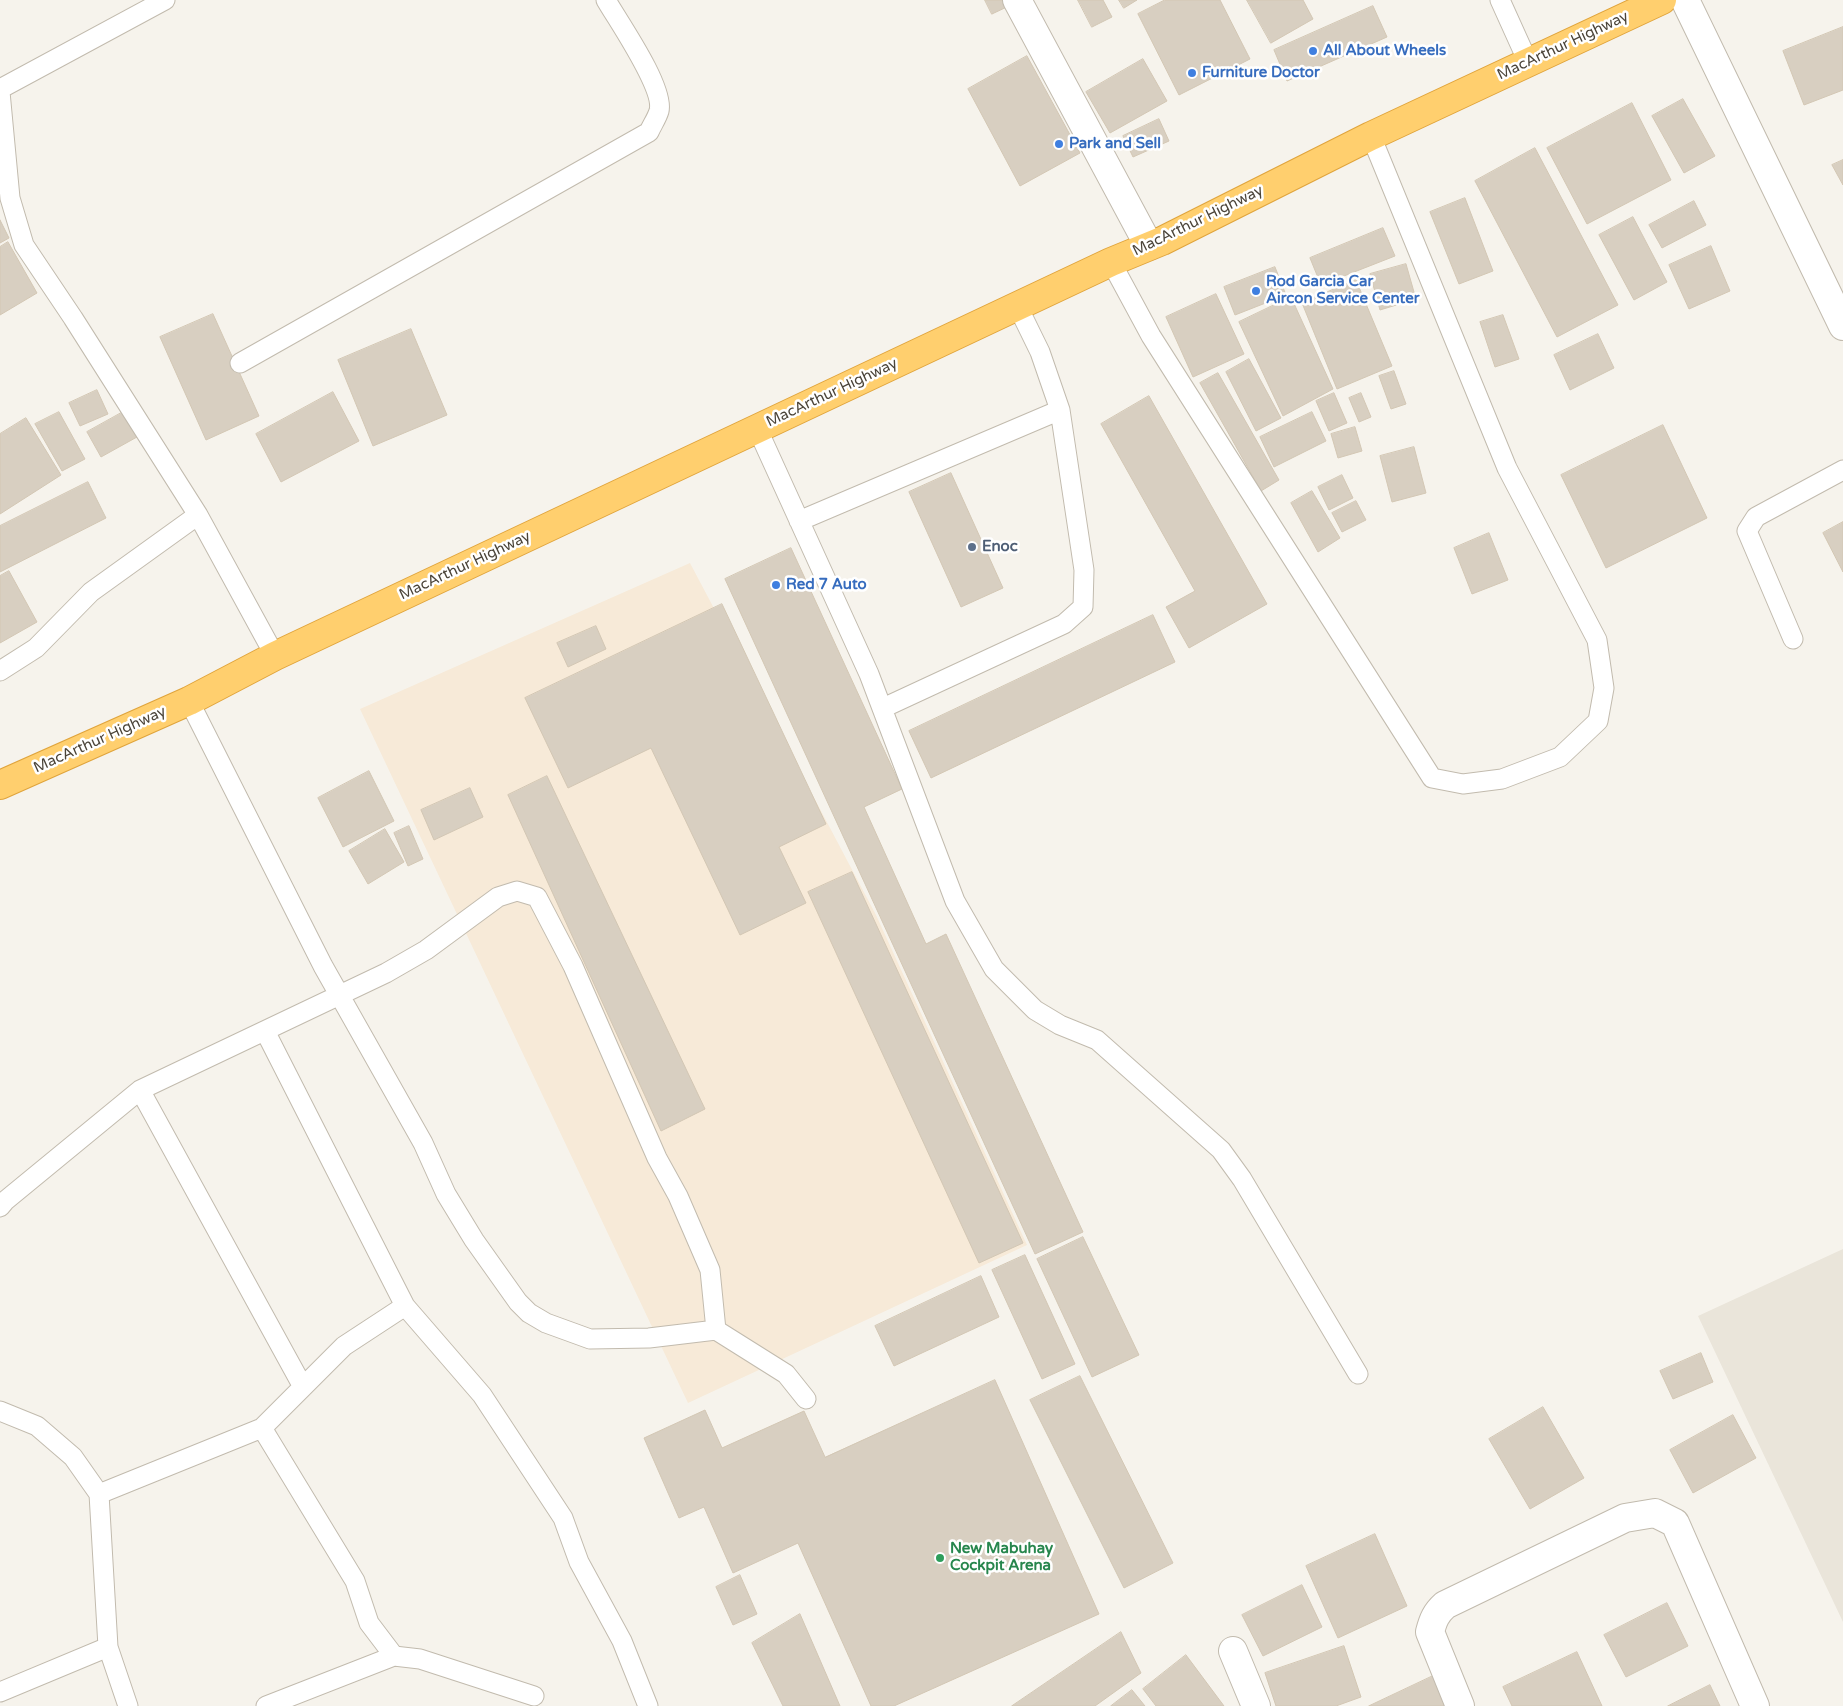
<!DOCTYPE html>
<style>
body{margin:0}
canvas{display:block;background:#f6f3ec}
</style>
<canvas width="1843" height="1706"></canvas>
<script>
const g = document.querySelector('canvas').getContext('2d');
g.lineJoin = 'round';
function fillPath(path, color) {
  g.fillStyle = color;
  g.fill(path, 'evenodd');
}
function trace(path, color, width, dash) {
  g.strokeStyle = color;
  g.lineWidth = width;
  g.lineCap = dash ? 'butt' : 'round';
  g.setLineDash(dash || []);
  g.stroke(path);
}
function write(font, color, halo, rows, align = 'center') {
  g.font = font + ' "Varela Round",sans-serif';
  g.lineWidth = 5;
  g.setLineDash([]);
  g.textBaseline = 'middle';
  g.strokeStyle = halo;
  g.fillStyle = color;
  for (const [text, x, y, turn = 0] of rows) {
    g.save();
    g.translate(x, y);
    g.rotate((+turn || 0) * Math.PI / 180);
    g.textAlign = isNaN(turn) ? turn : align;
    if (halo) g.strokeText(text, 0, 0);
    g.fillText(text, 0, 0);
    g.restore();
  }
}
fillPath(new Path2D(`
 M1843,1249V1622L1698,1316Z`), '#eae5da');
fillPath(new Path2D(`
 M690,563L876,915L1027,1245L688,1403L360,709Z`), '#f7ead8');
const building = new Path2D(`
 M985,0H1008L1011,5L992,14Z
 M1078,0H1103L1112,17L1092,27Z
 M1119,0H1137L1124,8Z
 M1165,0H1220L1250,59L1179,95L1138,14Z
 M1247,0H1303L1313,19L1271,43Z
 M1373,6L1387,37L1287,81L1274,50Z
 M1843,27V90L1804,105L1783,51Z
 M1027,56L1080,153L1020,186L968,89Z
 M1143,59L1167,101L1110,133L1086,92Z
 M1683,99L1715,156L1684,173L1652,116Z
 M1632,103L1671,180L1587,224L1547,148Z
 M1159,119L1169,141L1133,157L1123,136Z
 M1535,148L1618,305L1557,337L1475,181Z
 M1843,160V185L1832,165Z
 M1465,198L1493,271L1459,284L1430,212Z
 M1694,201L1706,225L1662,248L1649,225Z
 M1633,217L1667,282L1634,300L1599,235Z
 M0,220L9,238L0,243Z
 M1383,228L1395,256L1321,285L1310,258Z
 M8,242L37,293L0,315V247Z
 M1711,246L1730,291L1689,309L1669,265Z
 M1406,264L1416,299L1380,310L1370,274Z
 M1275,267L1286,295L1235,315L1224,287Z
 M1356,280L1392,366L1337,389L1302,303Z
 M1216,294L1244,354L1193,377L1166,317Z
 M1291,297L1333,389L1283,416L1239,322Z
 M213,314L259,416L206,440L160,337Z
 M1503,315L1519,359L1495,367L1480,322Z
 M411,329L447,415L373,446L338,360Z
 M1598,334L1614,368L1570,390L1554,355Z
 M1249,359L1281,418L1256,431L1226,372Z
 M1394,371L1406,404L1391,409L1379,376Z
 M1218,373L1279,480L1261,491L1200,383Z
 M97,390L108,414L80,426L69,403Z
 M333,392L359,441L281,482L256,434Z
 M1334,393L1347,423L1329,431L1316,401Z
 M1361,393L1371,417L1359,422L1349,398Z
 M1149,396L1267,604L1189,648L1166,607L1195,591L1101,424Z
 M59,412L85,459L62,471L35,424Z
 M123,412L137,437L101,457L87,432Z
 M1312,412L1326,441L1274,467L1260,437Z
 M26,418L61,475L0,514V434Z
 M1663,425L1707,518L1606,568L1561,475Z
 M1355,427L1362,451L1338,458L1331,434Z
 M1414,447L1426,493L1392,502L1380,456Z
 M951,473L1003,588L961,607L909,492Z
 M1342,475L1353,498L1329,510L1318,487Z
 M88,482L106,518L0,572V526Z
 M1312,491L1340,538L1318,552L1291,503Z
 M1356,501L1366,520L1342,532L1332,513Z
 M1843,522V572L1823,533Z
 M1489,533L1508,580L1472,594L1454,548Z
 M791,548L902,789L864,807L926,944L946,934L1083,1232L1035,1254L725,579Z
 M9,571L37,622L0,643V576Z
 M722,604L826,824L779,847L806,903L740,935L651,748L568,788L525,698Z
 M1153,615L1175,662L931,778L909,731Z
 M596,626L606,649L568,667L557,643Z
 M369,771L394,821L343,847L318,798Z
 M547,776L705,1109L661,1131L508,795Z
 M470,788L483,817L434,840L421,810Z
 M409,826L423,859L408,866L394,833Z
 M385,829L404,862L368,884L349,851Z
 M852,872L1023,1243L979,1263L808,892Z
 M1083,1237L1139,1355L1092,1377L1037,1259Z
 M1025,1255L1075,1364L1042,1379L992,1270Z
 M981,1276L999,1317L894,1366L875,1326Z
 M1701,1353L1713,1382L1673,1399L1660,1371Z
 M1080,1376L1173,1563L1124,1588L1030,1400Z
 M995,1380L1099,1614L894,1706H871L798,1543L733,1573L704,1507L679,1518L644,1438L705,1410L722,1448L804,1411L825,1457Z
 M1543,1407L1584,1478L1530,1509L1489,1439Z
 M1733,1415L1756,1458L1693,1493L1670,1450Z
 M1375,1534L1407,1606L1338,1638L1306,1566Z
 M740,1575L757,1614L733,1625L716,1587Z
 M1302,1585L1322,1627L1263,1656L1242,1615Z
 M1667,1603L1688,1646L1626,1677L1604,1635Z
 M800,1614L840,1706H783L752,1643Z
 M1121,1632L1141,1673L1095,1706H1012Z
 M1344,1646L1361,1697L1336,1706H1276L1265,1673Z
 M1577,1652L1602,1706H1512L1503,1687Z
 M1186,1655L1224,1706H1156L1143,1689Z
 M1433,1676L1446,1706H1369Z
 M1710,1685L1720,1706H1668Z
 M1132,1690L1145,1706H1111Z`);
fillPath(building, '#d8cfc1');
trace(building, '#d3c7b4', 1);
const lane = new Path2D(`
 M1500,0L1528,62
 M0,89L165,0
 M0,92L10,198L24,245L73,318L198,515L275,656
 M1111,262L1151,336L1432,778L1463,784L1502,779L1560,757L1598,721L1604,688L1597,640L1507,468L1371,136
 M240,363L649,132C652,125 657,118 659,111C665,88 618,21 606,0
 M757,428L869,674L955,901L994,969L1035,1010L1060,1025L1097,1040L1221,1150L1242,1179L1358,1374
 M799,521L1060,410
 M1793,639L1747,531L1756,517L1843,470
 M0,671L36,648L91,592L198,515
 M189,701L323,966L423,1143L446,1194L474,1240L518,1302L529,1313L546,1323L590,1339L649,1338L716,1330L786,1374L806,1399
 M883,708L1064,624L1083,607L1084,570L1060,410L1040,352L1018,307
 M265,1031L405,1306L482,1395L563,1518L579,1562L622,1641L648,1706
 M140,1090L303,1387
 M0,1207L5,1201L140,1090L386,973L426,950L498,897L517,891L537,897L573,966L657,1158L678,1196L710,1270L716,1330
 M0,1411L37,1426L73,1457L99,1494L108,1647L128,1706
 M262,1428L355,1581L369,1623L394,1656L420,1659L534,1696
 M99,1494L262,1428L344,1346L405,1306
 M0,1692L108,1647
 M266,1706L394,1656`);
const street = new Path2D(`
 M1017,0L1149,246
 M1685,0L1843,326
 M1233,1651L1256,1706
 M1460,1706L1430,1632C1433,1620 1436,1613 1445,1605L1625,1518L1655,1513L1675,1523L1755,1706`);
const highway = new Path2D(`
 M0,785L189,701L275,656L1111,262L1162,241L1371,136L1662,0`);
trace(lane, '#c2bbae', 21);
trace(street, '#c2bbae', 30);
trace(highway, '#e0a43c', 30);
trace(lane, '#fff', 19);
trace(street, '#fff', 28);
trace(highway, '#ffcf6e', 28);
for (const [x, y, r, color] of [
 [1313,51,5,"#3f7fe0"],
 [1192,73,5,"#3f7fe0"],
 [1059,144,5,"#3f7fe0"],
 [1256,291,5,"#3f7fe0"],
 [972,547,5,"#5c6f8a"],
 [776,585,5,"#3f7fe0"],
 [940,1558,5,"#2e9e5b"]
]) {
  const dot = new Path2D();
  dot.arc(x, y, r, 0, 2 * Math.PI);
  g.fillStyle = color;
  g.fill(dot);
  trace(dot, '#fff', 2);
}
write('15px', '#4b4439', '#fff', [
 ["MacArthur Highway",1563,46,-25],
 ["MacArthur Highway",1198,221,-26],
 ["MacArthur Highway",832,393,-25],
 ["MacArthur Highway",465,566,-25],
 ["MacArthur Highway",100,740,-24]
]);
write('bold 15px', '#366cbe', '#fff', [
 ["All About Wheels",1323,51],
 ["Furniture Doctor",1202,73],
 ["Park and Sell",1069,144],
 ["Rod Garcia Car",1266,282],
 ["Aircon Service Center",1266,299],
 ["Red 7 Auto",786,585]
], 'left');
write('bold 15px', '#4e5e75', '#fff', [
 ["Enoc",982,547]
], 'left');
write('bold 15px', '#27864d', '#fff', [
 ["New Mabuhay",950,1549],
 ["Cockpit Arena",950,1566]
], 'left');
</script>
